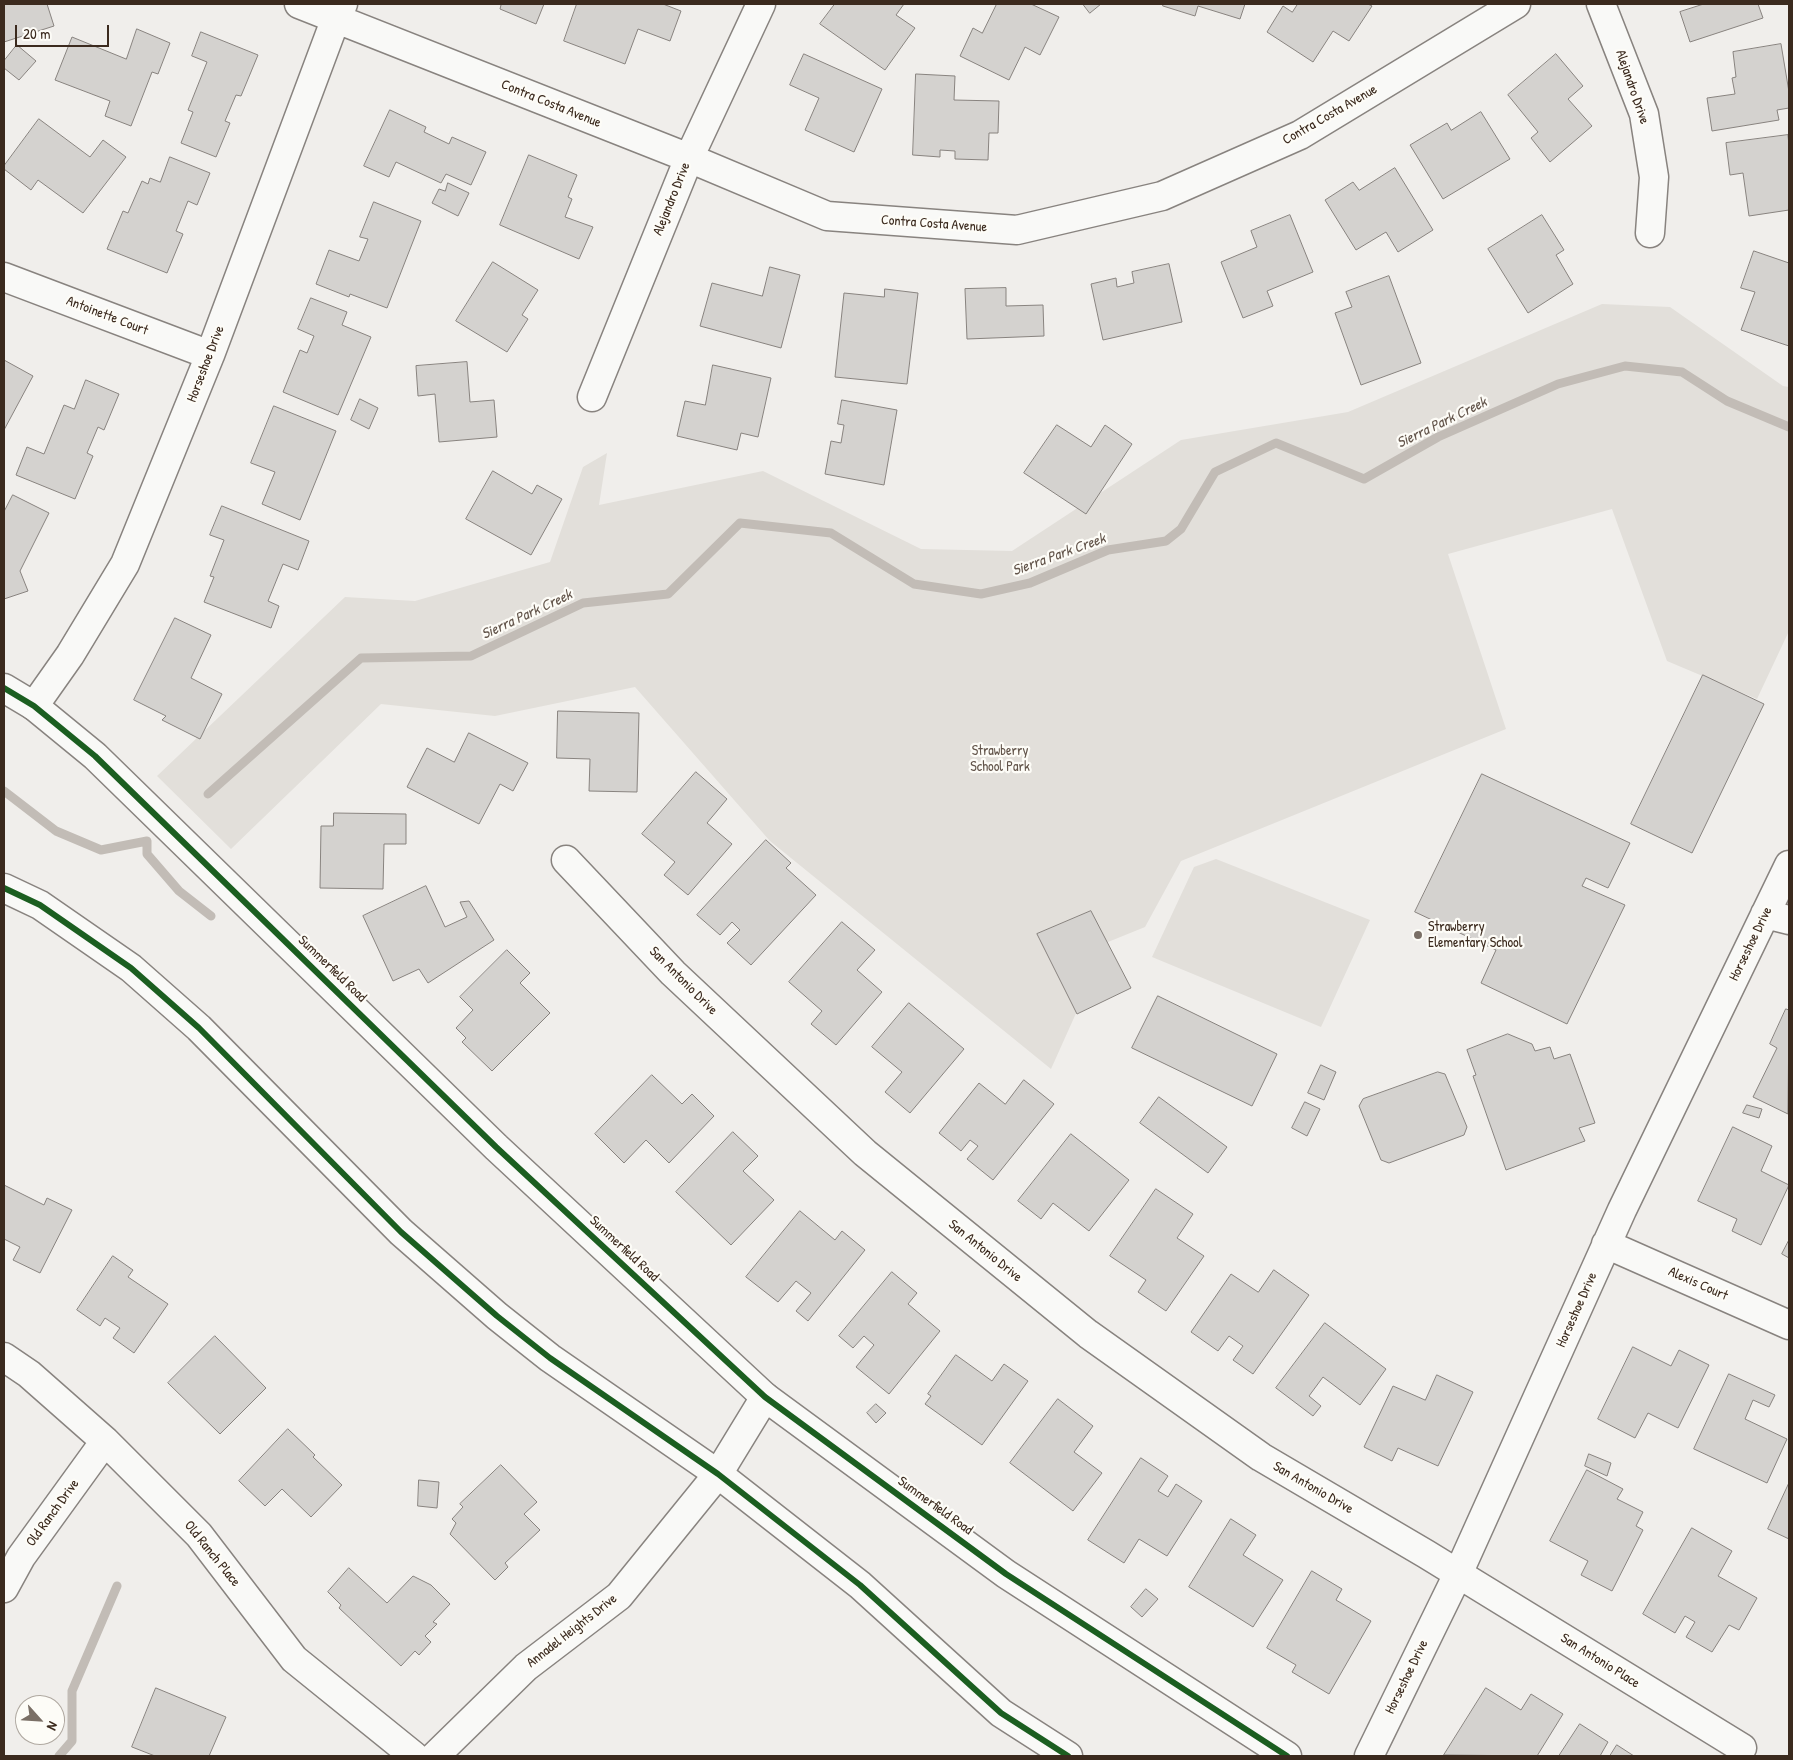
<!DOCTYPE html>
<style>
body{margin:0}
#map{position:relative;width:1793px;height:1760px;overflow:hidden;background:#f0eeeb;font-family:"Patrick Hand",sans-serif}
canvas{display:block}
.frame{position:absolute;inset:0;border:5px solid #3b2a1e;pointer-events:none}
.north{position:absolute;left:15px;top:1695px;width:50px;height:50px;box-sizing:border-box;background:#fdfcf7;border:1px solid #afa8a0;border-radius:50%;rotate:116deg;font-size:14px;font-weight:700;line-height:20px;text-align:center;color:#3b2a1e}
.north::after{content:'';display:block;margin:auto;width:18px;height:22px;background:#7a6f66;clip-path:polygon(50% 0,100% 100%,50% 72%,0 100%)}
.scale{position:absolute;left:15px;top:25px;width:94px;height:22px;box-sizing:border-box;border:2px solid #3b2a1e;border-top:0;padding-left:6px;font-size:15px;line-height:18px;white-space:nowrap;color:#3b2a1e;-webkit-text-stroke:4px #fdfcf7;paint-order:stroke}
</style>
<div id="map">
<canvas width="1793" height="1760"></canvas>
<div class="frame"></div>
<div class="north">N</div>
<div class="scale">20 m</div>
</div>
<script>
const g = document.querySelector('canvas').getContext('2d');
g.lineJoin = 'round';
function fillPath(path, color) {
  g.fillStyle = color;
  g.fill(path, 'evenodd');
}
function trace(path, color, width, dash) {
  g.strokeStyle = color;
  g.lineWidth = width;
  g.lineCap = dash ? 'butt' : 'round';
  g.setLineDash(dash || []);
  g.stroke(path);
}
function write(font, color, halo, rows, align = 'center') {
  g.font = font + ' "Patrick Hand",sans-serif';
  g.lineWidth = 4.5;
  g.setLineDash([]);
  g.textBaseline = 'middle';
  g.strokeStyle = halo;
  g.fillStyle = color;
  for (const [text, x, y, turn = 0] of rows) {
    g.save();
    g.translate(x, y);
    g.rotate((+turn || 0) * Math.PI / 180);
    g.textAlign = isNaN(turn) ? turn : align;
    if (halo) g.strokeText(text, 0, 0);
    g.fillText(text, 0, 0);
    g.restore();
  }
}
fillPath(new Path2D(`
 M1602,304L1670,307L1783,386L1789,387V631L1757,699L1667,661L1612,509L1448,554L1506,729L1181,861L1145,927L1108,942L1051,1069L770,841L635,687L495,716L381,704L231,849L157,776L345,597L415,601L550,562L583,467L607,453L599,505L763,471L921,549L1012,551L1181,440L1348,412Z
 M1216,859L1370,920L1321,1027L1152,957L1194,867Z`), '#e2dfda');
trace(new Path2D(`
 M4,791L56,831L101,850L147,841V854L179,891L211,916
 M208,794L361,658L471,656L583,603L668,594L740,523L831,533L914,584L981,594L1030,583L1108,550L1166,541L1181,529L1215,472L1276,443L1364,479L1438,437L1558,384L1625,366L1682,372L1727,401L1789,427
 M59,1756L72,1741V1691L117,1586`), '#c2bcb6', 9);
const building = new Path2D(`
 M4,4H47L54,26L4,42Z
 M497,4H544L536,24L500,9L501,5Z
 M577,4H663L681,11L670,41L638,29L625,64L564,41Z
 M835,4H904L896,15L915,28L885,70L820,24Z
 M997,4H1031L1059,17L1040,55L1025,47L1009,80L960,56L973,28L982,33Z
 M1083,4H1101L1090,13Z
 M1163,4H1245L1240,19L1198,6L1195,16L1163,6Z
 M1298,4H1368L1372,6L1349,41L1333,31L1313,62L1267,32L1283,6L1292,12Z
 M1704,4H1758L1763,18L1690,42L1680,12Z
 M137,29L170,43L158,74L152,72L131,126L105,116L110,101L55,80L72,37L126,59Z
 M201,32L258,55L241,96L236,95L225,121L230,123L216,157L181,143L193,112L188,110L207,62L192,56Z
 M1781,44L1789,92V108L1777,110L1779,120L1712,131L1707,98L1735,94L1732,78L1736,77L1733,52Z
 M17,45L36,61L19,80L4,68V61Z
 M804,54L882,89L854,152L805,130L819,98L790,85Z
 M1556,54L1583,86L1568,99L1592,126L1550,162L1531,138L1538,132L1508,95Z
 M916,74L955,76L954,100L999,101L998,133H989L988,160L955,159V151L940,150V157L913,155Z
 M390,110L426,127L424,132L449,144L452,137L486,152L471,185L446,174L441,183L396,162L389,177L364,166Z
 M1481,112L1510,159L1443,199L1410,145L1447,123L1451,130Z
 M39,119L90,157L103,140L126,157L83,213L38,180L31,190L4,169V166Z
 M1788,135L1789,146V210L1749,216L1743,173L1730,175L1726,143Z
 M529,155L577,175L568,197L572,199L565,217L593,227L579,259L500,225Z
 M170,157L210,173L197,205L188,201L176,231L183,234L167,273L107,249L123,211L128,213L142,181L148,184L150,178L160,182Z
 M1395,168L1433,230L1398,252L1386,232L1356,250L1325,200L1353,182L1359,190Z
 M448,183L469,193L458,216L432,203L439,189L445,191Z
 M374,202L421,221L387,308L350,294L349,297L316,284L329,250L359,261L368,239L360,237Z
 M1290,215L1313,272L1267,291L1273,306L1243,318L1221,262L1257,247L1251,231Z
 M1542,215L1564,250L1556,255L1573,284L1528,313L1488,249Z
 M1754,251L1789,263V346L1741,330L1755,292L1741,288Z
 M493,262L538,290L522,315L528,319L507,352L456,321Z
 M1169,264L1182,322L1103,340L1091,284L1116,278L1117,287L1134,283L1132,272Z
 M770,267L800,275L781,348L700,326L712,283L762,296Z
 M1389,276L1421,363L1361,385L1335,313L1352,307L1346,292Z
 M1006,288V306L1043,305L1044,336L967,339L965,289Z
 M885,289L918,293L907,384L835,377L844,293L884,297Z
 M311,298L347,312L342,325L371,337L338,415L283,392L300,350L307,353L314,336L298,329Z
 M4,360L33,376L4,430Z
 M467,362L470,402L494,400L497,437L439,442L435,394L418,396L416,366Z
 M713,365L771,378L758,437L741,433L737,450L677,436L685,401L705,405Z
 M86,380L119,394L104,430L98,427L87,453L93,456L75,499L16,475L27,447L44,454L64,405L74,409Z
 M360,399L378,408L369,429L351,420Z
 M842,400L897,410L884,485L825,474L831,441L841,443L844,425L838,424Z
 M274,406L336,431L300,520L262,504L275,472L251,463Z
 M1057,425L1091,447L1105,425L1132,444L1086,514L1024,473Z
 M493,471L532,494L537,485L562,499L531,555L466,519Z
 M13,495L49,513L20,571L28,591L4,599V512Z
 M222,506L309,541L298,570L283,564L268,601L279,606L271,628L204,602L214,577L210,576L224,540L210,535Z
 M175,618L211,635L191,678L222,694L200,739L162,720L166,716L134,700Z
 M1703,675L1764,704L1692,853L1631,824Z
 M558,711L639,713L637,792L589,791L590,759L557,758Z
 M469,733L528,763L513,791L500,784L479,824L407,787L427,748L454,762Z
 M696,772L727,799L707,823L732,844L688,895L664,875L675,862L642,834Z
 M1482,774L1630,843L1608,888L1586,878L1582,886L1625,905L1567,1024L1481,983L1496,950L1415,912Z
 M334,813L406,814V844H384L383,889L320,888L321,826H333Z
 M766,840L791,863L786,868L816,895L751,965L727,943L740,930L732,922L720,935L697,915Z
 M426,886L445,927L467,917L460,902L469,901L494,940L428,983L419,969L393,981L363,916Z
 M1091,911L1131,988L1077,1014L1037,934Z
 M842,922L875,950L857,970L882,992L836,1045L811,1024L822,1011L789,982Z
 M507,950L530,973L520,983L550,1013L492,1071L462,1042L466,1038L456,1028L473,1010L460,997Z
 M1158,996L1277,1054L1252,1106L1132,1048Z
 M909,1003L964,1049L910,1113L885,1092L902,1072L872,1047Z
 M1786,1009L1789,1010L1788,1114L1753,1097L1777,1048L1770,1044Z
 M1508,1034L1532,1044L1535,1051L1550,1047L1554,1059L1570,1054L1595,1123L1579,1128L1585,1141L1506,1170L1473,1076L1476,1075L1467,1050Z
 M1321,1065L1336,1072L1324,1100L1308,1093Z
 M1438,1072L1445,1074L1467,1127L1464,1135L1389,1163L1381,1160L1359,1106L1363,1099Z
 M652,1075L682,1104L692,1094L714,1116L669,1163L646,1140L624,1163L595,1134Z
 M1024,1080L1054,1104L993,1180L967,1159L978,1146L970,1140L961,1151L939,1133L979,1083L1005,1104Z
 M1159,1097L1227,1147L1208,1173L1140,1123Z
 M1305,1102L1320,1109L1307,1136L1292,1128Z
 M1747,1105L1762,1109L1759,1118L1743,1113Z
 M1733,1127L1772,1146L1761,1171L1789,1185L1761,1245L1732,1231L1737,1219L1698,1201Z
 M733,1132L758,1156L743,1171L774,1200L731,1245L676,1192Z
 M1071,1134L1129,1180L1089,1231L1053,1203L1041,1219L1018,1201Z
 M4,1185L44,1205L47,1198L72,1210L40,1273L13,1260L20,1247L4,1239Z
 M1156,1189L1193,1214L1177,1238L1204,1256L1166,1311L1138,1292L1146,1280L1110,1256Z
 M800,1211L835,1240L842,1231L865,1250L808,1321L796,1311L811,1293L796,1281L778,1302L746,1277Z
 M1789,1240V1258L1782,1254Z
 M113,1256L133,1270L128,1277L168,1304L134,1353L113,1338L120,1328L105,1318L100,1326L77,1310Z
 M1274,1270L1309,1295L1253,1374L1233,1360L1243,1346L1229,1336L1218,1351L1191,1332L1231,1274L1258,1292Z
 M892,1272L917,1293L908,1304L940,1331L889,1394L856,1367L874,1345L864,1336L853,1348L839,1336Z
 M1325,1323L1386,1369L1360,1405L1323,1377L1309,1396L1321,1406L1313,1416L1276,1388Z
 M215,1336L266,1388L220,1434L168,1383Z
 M1633,1347L1671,1366L1679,1350L1709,1365L1678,1428L1648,1413L1635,1438L1598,1419Z
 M956,1355L992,1381L1004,1364L1028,1381L982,1445L925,1404L931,1396L928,1394Z
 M1729,1374L1775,1395L1769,1407L1753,1400L1745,1419L1787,1439L1767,1483L1694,1449Z
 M1437,1375L1473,1392L1438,1466L1398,1448L1392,1461L1364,1447L1393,1386L1425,1400Z
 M1058,1399L1093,1426L1074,1452L1102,1473L1073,1511L1010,1463Z
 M876,1404L886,1413L876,1423L867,1413Z
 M288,1429L315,1455L313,1457L342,1485L311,1517L282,1489L265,1506L239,1481Z
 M1589,1454L1611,1463L1607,1476L1585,1466Z
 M1141,1458L1168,1476L1158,1491L1168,1497L1176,1484L1202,1501L1167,1556L1139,1539L1124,1563L1088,1540Z
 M501,1465L537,1502L524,1514L540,1530L505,1563L508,1567L495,1580L450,1534L456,1523L452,1519L463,1507L460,1504Z
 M1587,1470L1623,1489L1617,1499L1643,1512L1636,1526L1643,1530L1612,1591L1581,1575L1588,1561L1550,1541Z
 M419,1480L439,1482L437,1508L418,1506Z
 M1789,1483V1539L1768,1529Z
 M1231,1519L1256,1535L1243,1555L1283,1580L1253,1627L1189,1587Z
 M1692,1528L1732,1551L1718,1576L1757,1598L1739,1630L1729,1625L1712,1652L1686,1637L1695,1622L1685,1616L1675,1633L1643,1614Z
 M349,1568L387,1603L413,1576L431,1585L450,1604L433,1622L437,1624L425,1636L431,1642L419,1655L415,1651L401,1666L339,1608L341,1605L328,1592Z
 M1312,1571L1342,1589L1336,1600L1371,1621L1329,1694L1292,1672L1296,1665L1267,1648Z
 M1146,1589L1158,1599L1142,1617L1131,1607Z
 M156,1688L226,1717L209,1756H155L132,1747Z
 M1486,1688L1521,1710L1531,1694L1563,1714L1537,1756L1444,1755Z
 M1580,1724L1608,1742L1600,1756H1559Z
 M1617,1745L1634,1756H1610Z`);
fillPath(building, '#d4d2cf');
trace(building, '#88837f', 1);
const minor = new Path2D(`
 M299,4L689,158L827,216L1017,230L1162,196L1300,135L1516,4
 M1601,4L1644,114L1654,177L1650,233
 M4,277L210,355
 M592,397L689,158L761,4
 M34,706L70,655L125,564L210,355L336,18L343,4
 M566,860L673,973L865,1153L1088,1334L1261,1457L1426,1554L1742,1748
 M1765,914L1789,920
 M1606,1244L1789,1325
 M4,1357L29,1374L105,1441L199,1535L294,1659L414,1756
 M4,1588L21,1557L105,1441
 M435,1756L526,1667L619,1596L718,1474L765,1397
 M1369,1756L1458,1574L1622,1210L1789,865`);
const tertiary = new Path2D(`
 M4,688L34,706L95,756L496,1147L765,1397L1006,1574L1287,1756
 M4,888L40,905L131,968L199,1028L401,1232L497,1316L550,1358L718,1474L860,1585L1001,1713L1068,1756`);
trace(minor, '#88837f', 31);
trace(tertiary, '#88837f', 31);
trace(minor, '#f9f9f7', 28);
trace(tertiary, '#f9f9f7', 28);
trace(new Path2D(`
 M4,688L34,706L95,756L496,1147L765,1397L1006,1574L1287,1756
 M4,888L40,905L131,968L199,1028L401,1232L497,1316L550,1358L718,1474L860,1585L1001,1713L1068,1756`), '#1b5e20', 6);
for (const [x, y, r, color] of [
 [1418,935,5,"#7a6f66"]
]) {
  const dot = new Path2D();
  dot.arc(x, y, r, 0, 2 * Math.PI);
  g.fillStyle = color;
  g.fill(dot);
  trace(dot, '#fdfcf7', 2);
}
write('14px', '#3b2a1e', '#fdfcf7', [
 ["Alejandro Drive",1632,87,71],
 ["Contra Costa Avenue",551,104,22],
 ["Contra Costa Avenue",1330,115,-30],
 ["Alejandro Drive",672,199,-68],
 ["Contra Costa Avenue",934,224,4],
 ["Antoinette Court",107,316,21],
 ["Horseshoe Drive",206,364,-69],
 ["Horseshoe Drive",1751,944,-64],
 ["Summerfield Road",332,969,44],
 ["San Antonio Drive",683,981,45],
 ["Summerfield Road",624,1249,43],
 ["San Antonio Drive",985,1251,39],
 ["Alexis Court",1698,1284,24],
 ["Horseshoe Drive",1577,1310,-66],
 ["San Antonio Drive",1313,1488,30],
 ["Summerfield Road",935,1506,36],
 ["Old Ranch Drive",53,1513,-54],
 ["Old Ranch Place",212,1554,51],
 ["Annadel Heights Drive",572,1631,-38],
 ["San Antonio Place",1600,1661,32],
 ["Horseshoe Drive",1407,1677,-64]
]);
write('14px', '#62544a', '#fdfcf7', [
 ["Strawberry",1000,751],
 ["School Park",1000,767]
]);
write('14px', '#3b2a1e', '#fdfcf7', [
 ["Strawberry",1428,927],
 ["Elementary School",1428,943]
], 'left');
write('italic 15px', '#63554b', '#fdfcf7', [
 ["Sierra Park Creek",1442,423,-26],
 ["Sierra Park Creek",1059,555,-20],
 ["Sierra Park Creek",527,615,-25]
]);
</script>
